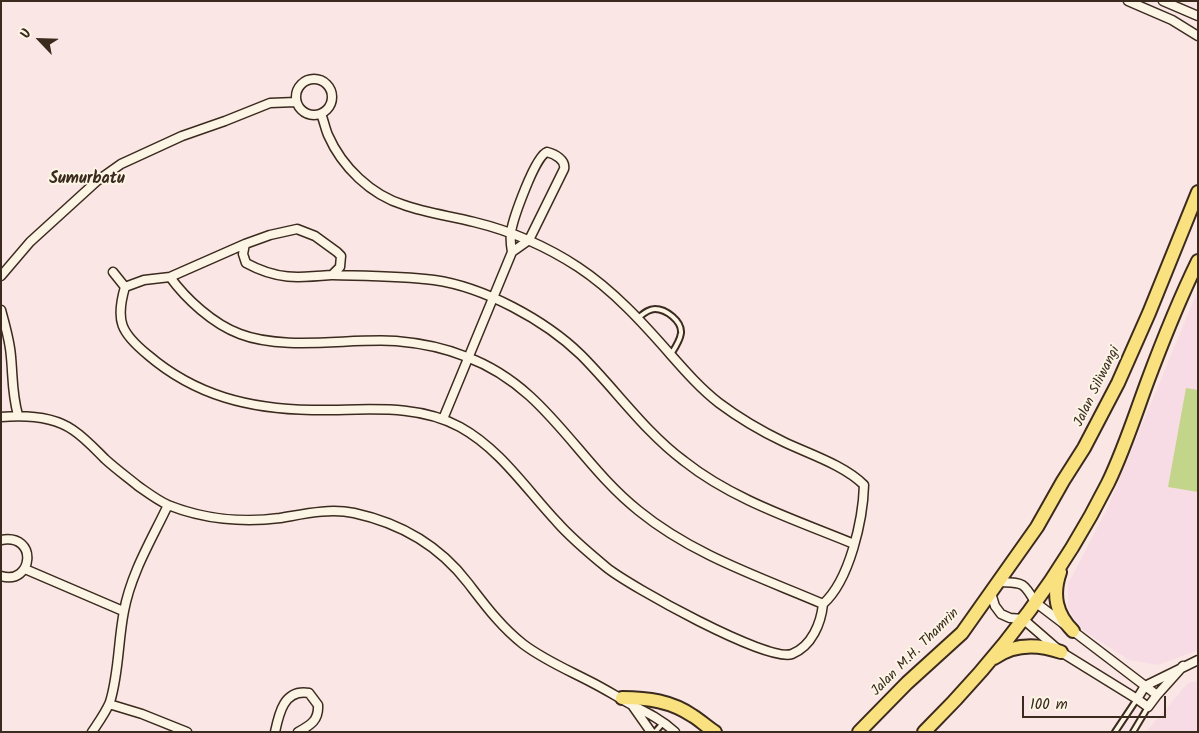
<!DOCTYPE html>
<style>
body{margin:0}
#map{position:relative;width:1199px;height:733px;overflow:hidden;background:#fae6e5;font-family:Kalam,sans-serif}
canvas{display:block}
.frame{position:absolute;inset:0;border:2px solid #3b2a1e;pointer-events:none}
.north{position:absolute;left:15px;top:15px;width:50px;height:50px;-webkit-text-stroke:4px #fcf5e5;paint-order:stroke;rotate:294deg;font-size:14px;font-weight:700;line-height:20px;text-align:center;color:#3b2a1e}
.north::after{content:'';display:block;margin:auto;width:18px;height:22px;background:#3b2a1e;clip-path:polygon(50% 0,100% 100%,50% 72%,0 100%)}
.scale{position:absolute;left:1022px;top:696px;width:144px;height:22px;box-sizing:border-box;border:2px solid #3b2a1e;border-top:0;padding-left:6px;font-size:15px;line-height:18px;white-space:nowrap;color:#3b2a1e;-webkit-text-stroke:4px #fcf5e5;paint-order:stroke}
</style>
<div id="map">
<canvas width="1199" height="733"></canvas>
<div class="frame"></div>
<div class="north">U</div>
<div class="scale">100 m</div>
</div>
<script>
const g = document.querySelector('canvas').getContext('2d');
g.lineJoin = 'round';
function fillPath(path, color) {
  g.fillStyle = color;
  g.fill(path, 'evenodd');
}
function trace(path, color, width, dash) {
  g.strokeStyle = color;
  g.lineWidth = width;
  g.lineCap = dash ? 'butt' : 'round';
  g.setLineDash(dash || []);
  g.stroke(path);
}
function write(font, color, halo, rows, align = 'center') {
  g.font = font + ' Kalam,sans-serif';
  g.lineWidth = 4;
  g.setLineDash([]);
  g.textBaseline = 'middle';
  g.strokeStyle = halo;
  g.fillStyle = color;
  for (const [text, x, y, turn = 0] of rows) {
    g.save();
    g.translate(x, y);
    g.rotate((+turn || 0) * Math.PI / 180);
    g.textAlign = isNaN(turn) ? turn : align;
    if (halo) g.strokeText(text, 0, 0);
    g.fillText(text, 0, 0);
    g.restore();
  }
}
fillPath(new Path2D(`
 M1198,290V650L1158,665L1129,660L1084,631L1068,609V584L1107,509Z
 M1198,681V732H1146L1188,683Z`), '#f8dce5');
fillPath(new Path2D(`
 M1186,388L1198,390V492L1168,487Z`), '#c3d58a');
const lane = new Path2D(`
 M638,318C643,314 648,309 655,309C666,309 682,321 681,333C680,341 675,348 671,354
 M655,732L664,722
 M1115,732L1137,699
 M1133,732L1148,707`);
const street = new Path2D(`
 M1128,1L1172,20L1198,36
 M1163,1L1198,16
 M296 97a18 18 0 1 1 36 0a18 18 0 1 1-36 0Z
 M547,152C555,154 566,160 564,169L529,240L512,252C511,246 510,239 511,232C513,219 535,156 547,152Z
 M113,272L125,287C115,321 121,333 148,355C196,396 250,409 312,410C361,411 415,402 460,427C500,449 526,489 557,522C572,539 589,553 606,567C629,586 768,663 792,654C812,646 821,623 823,604C850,580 863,519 864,485C844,465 809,454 784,442C761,431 739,418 719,403C701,389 686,372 671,355C643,323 613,290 578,267C546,246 511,231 474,222C451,216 426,213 404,205C371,195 342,167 328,135C325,128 324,121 321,114
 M332,275C366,276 401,276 434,280C484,287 545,320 581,355C616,390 644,431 684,461C733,500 796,520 854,544
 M1,276L30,242L97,181L121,164L182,136L225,121L270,103L296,102
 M170,277C186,299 213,324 240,334C284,351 349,338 396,341C420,343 445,348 467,357C547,387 576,461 639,511C693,555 760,577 823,604
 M125,287L144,280L170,277L245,244L270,235L297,229L315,236L337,252L341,256L340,267L332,275C298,278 277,280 246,263L243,254L245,244
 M1,310C5,325 10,341 11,357C13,378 12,394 18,415
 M1,417C25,415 53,416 73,430C85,438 95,449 105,459C116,469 127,477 138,486C148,493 157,500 168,505C203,519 243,523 280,518C304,514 329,508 354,513C400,523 439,545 468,583C485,605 501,627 523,644C544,660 568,670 591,682C605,689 619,698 632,705C648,713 662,720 675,732
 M443,419L512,252
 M1,540C39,533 33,586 1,576
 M25,569L123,611
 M1000,582C1022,583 1023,581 1035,602L1157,695
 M991,593L995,606L1001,614L1010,618L1023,619L1061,652L1137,699L1148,707L1157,695L1183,666
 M1137,699L1145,686L1198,660
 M109,704L142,714L187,732
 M632,705L651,732
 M92,732C98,723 106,712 110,702C119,673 118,641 124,611C131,573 152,539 168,505
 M275,732C279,713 284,689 309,693L318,705C319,720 311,725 298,732`);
const primary = new Path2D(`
 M1060,572C1052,595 1056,614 1073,631
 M994,658C1015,643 1038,644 1061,652
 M622,698C648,698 671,701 693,716C701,721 707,727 715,732
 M859,732L907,683L962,633L1037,527L1063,481L1084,448L1118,383L1149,313L1198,192
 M924,732C997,660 1062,575 1108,483C1124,450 1135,415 1148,380C1163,340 1179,300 1198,261`);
trace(lane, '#3b2a1e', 8);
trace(street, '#3b2a1e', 11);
trace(primary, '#3b2a1e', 16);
trace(lane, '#fcf5e5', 4);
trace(street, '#fcf5e5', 8);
trace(primary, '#fae180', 12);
write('14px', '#3b2a1e', '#fcf5e5', [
 ["Jalan Siliwangi",1098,387,-64],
 ["Jalan M.H. Thamrin",916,653,-45]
]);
write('bold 16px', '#3b2a1e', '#fcf5e5', [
 ["Sumurbatu",87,180]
]);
</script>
